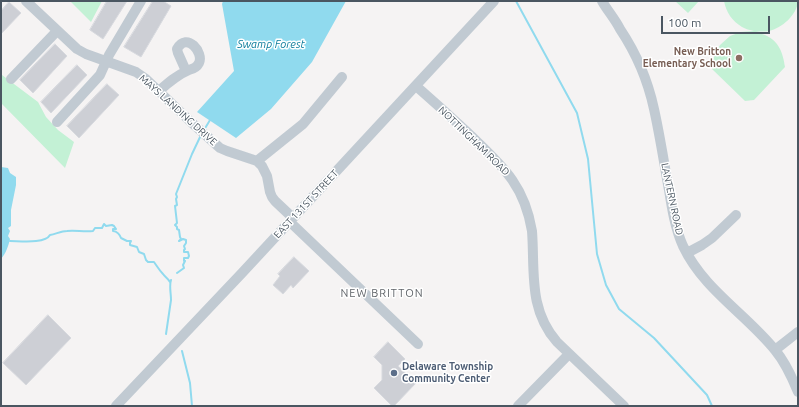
<!DOCTYPE html>
<style>
body{margin:0}
#map{position:relative;width:799px;height:407px;overflow:hidden;background:#f5f3f3;font-family:Ubuntu,sans-serif}
canvas{display:block}
.frame{position:absolute;inset:0;border:2px solid #4a5661;pointer-events:none}
.scale{position:absolute;left:661px;top:16px;width:109px;height:18px;box-sizing:border-box;border:2px solid #4a5661;border-top:0;padding-left:5px;font-size:12px;line-height:14px;white-space:nowrap;color:#4a5661;-webkit-text-stroke:3px #fff;paint-order:stroke}
</style>
<div id="map">
<canvas width="799" height="407"></canvas>
<div class="frame"></div>
<div class="scale">100 m</div>
</div>
<script>
const g = document.querySelector('canvas').getContext('2d');
g.lineJoin = 'round';
function fillPath(path, color) {
  g.fillStyle = color;
  g.fill(path, 'evenodd');
}
function trace(path, color, width, dash) {
  g.strokeStyle = color;
  g.lineWidth = width;
  g.lineCap = dash ? 'butt' : 'round';
  g.setLineDash(dash || []);
  g.stroke(path);
}
function write(font, color, halo, rows, align = 'center') {
  g.font = font + ' Ubuntu,sans-serif';
  g.lineWidth = 3;
  g.setLineDash([]);
  g.textBaseline = 'middle';
  g.strokeStyle = halo;
  g.fillStyle = color;
  for (const [text, x, y, turn = 0] of rows) {
    g.save();
    g.translate(x, y);
    g.rotate((+turn || 0) * Math.PI / 180);
    g.textAlign = isNaN(turn) ? turn : align;
    if (halo) g.strokeText(text, 0, 0);
    g.fillText(text, 0, 0);
    g.restore();
  }
}
fillPath(new Path2D(`
 M70,1H102L91,22Z
 M675,1H699L688,13Z
 M724,1H798C797,15 782,28 769,31C765,32 760,31 756,32C759,33 762,34 765,35C779,41 783,53 785,67L754,100L745,101L712,69L714,56L720,45L730,36L741,32L754,31C750,30 745,29 742,27C732,21 726,12 724,1Z
 M2,75L38,102L46,117L58,130L74,142L65,168L1,103V76Z`), '#c3f1d5');
fillPath(new Path2D(`
 M223,1H346L312,62L271,109L236,138L197,112L234,71L222,4Z
 M1,167L8,168L10,173L16,177V185L11,210V226L8,228L10,231L8,236L10,239C8,247 6,253 1,259Z`), '#90daee');
trace(new Path2D(`
 M516,1L577,113L588,159L597,254L606,285L619,309L654,338L707,395L712,406
 M204,130L210,120
 M10,241C20,241 45,244 50,235C56,234 61,231 67,231C75,230 84,232 93,231L95,228H102L104,224L106,226L112,225L114,226L116,229H113V231C117,231 120,235 121,238L127,241H131L130,243V245L137,247L139,252L144,254L146,260L148,262H154C157,266 159,270 163,274C165,277 168,278 170,282
 M177,273L184,268L183,265L185,261H184V258H188L189,256L188,252H184V250L185,249L184,246L186,243V240L183,239L179,241L181,239L180,237L179,230L177,229V227L175,225L177,223L175,206L177,205L176,199L177,197L176,194L192,154L201,135
 M166,334L171,300C171,293 169,286 171,280
 M182,351L190,383L192,406`), '#90daee', 2);
const building = new Path2D(`
 M107,1H127L103,39L90,30Z
 M153,1H163L171,6L141,57L124,47Z
 M9,2L21,13L1,34V11Z
 M55,44L67,56L33,93L20,80Z
 M77,65L87,75L51,113L41,102Z
 M107,84L119,95L79,138L67,126Z
 M294,257L309,271L293,288L291,285L283,294L273,285L280,276L278,274Z
 M48,315L71,338L26,385L3,363Z
 M388,342L405,359L398,366L416,383L394,406H392L374,388L382,380V365L374,357Z`);
fillPath(building, '#cdcfd5');
trace(building, '#d7d9de', 1);
trace(new Path2D(`
 M26,1L77,49L86,54L136,72L146,79L191,122L220,148L227,151L257,161L262,166L267,176L270,192L272,197L275,201L293,218
 M602,1C607,10 615,19 620,29C636,53 648,81 654,109C660,136 664,163 669,190C672,209 675,228 683,246C704,290 745,313 775,350C785,362 792,377 798,392
 M11,79L57,31
 M416,86C433,101 451,117 468,133C501,165 524,183 532,231C535,271 528,309 557,342L624,406
 M159,91C168,83 177,75 189,70C193,69 197,67 199,63C204,53 187,31 177,49L178,53L186,71
 M57,122L100,75L109,55L141,1
 M257,161L303,124L342,77
 M290,222L418,344
 M687,253L702,245L712,238L736,215
 M775,350L798,332
 M116,406L242,273L494,1
 M518,406L569,354`), '#c1cad2', 10);
for (const [x, y, r, color] of [
 [739,58,4,"#8d6e63"],
 [394,373,4,"#5c6f8a"]
]) {
  const dot = new Path2D();
  dot.arc(x, y, r, 0, 2 * Math.PI);
  g.fillStyle = color;
  g.fill(dot);
  trace(dot, '#fff', 1.5);
}
write('bold 10px', '#785e54', '#fff', [
 ["New Britton",731,52],
 ["Elementary School",731,64]
], 'right');
write('10px', '#4a5661', '#fff', [
 ["MAYS LANDING DRIVE",178,110,42],
 ["NOTTINGHAM ROAD",474,141,44],
 ["LANTERN ROAD",672,199,78],
 ["EAST 131ST STREET",306,204,-47]
]);
write('bold 10px', '#4e5e75', '#fff', [
 ["Delaware Township",402,367],
 ["Community Center",402,379]
], 'left');
write('italic 11px', '#0c7c9b', '#fff', [
 ["Swamp Forest",271,44]
]);
g.letterSpacing = '1px';
write('11px', '#5f6368', '#fff', [
 ["NEW BRITTON",382,293]
]);
g.letterSpacing = '0px';
</script>
